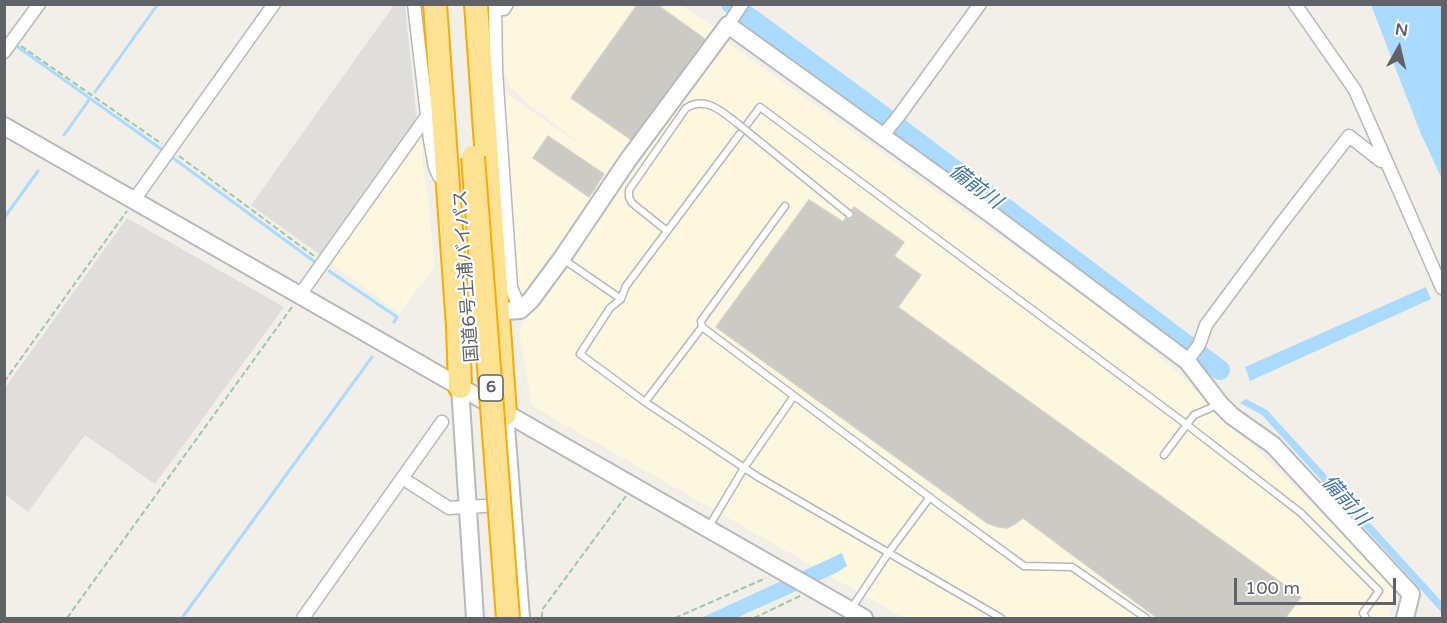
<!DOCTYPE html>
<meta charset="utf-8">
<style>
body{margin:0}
#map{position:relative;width:1447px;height:623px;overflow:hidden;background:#f1efe8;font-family:"Varela Round",sans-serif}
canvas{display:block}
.frame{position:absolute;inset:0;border:6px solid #5f6368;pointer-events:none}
.north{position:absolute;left:1369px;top:18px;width:60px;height:60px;-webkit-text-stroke:4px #fff;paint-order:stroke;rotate:8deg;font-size:16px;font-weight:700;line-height:24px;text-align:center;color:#5f6368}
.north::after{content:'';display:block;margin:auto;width:21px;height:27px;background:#5f6368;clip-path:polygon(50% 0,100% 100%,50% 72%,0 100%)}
.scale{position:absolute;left:1234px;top:578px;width:162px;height:27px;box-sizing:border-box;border:3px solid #5f6368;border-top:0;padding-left:8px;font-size:18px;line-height:21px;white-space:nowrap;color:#5f6368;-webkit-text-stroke:4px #fff;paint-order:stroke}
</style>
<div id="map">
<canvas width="1447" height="623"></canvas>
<div class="frame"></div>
<div class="north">N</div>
<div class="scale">100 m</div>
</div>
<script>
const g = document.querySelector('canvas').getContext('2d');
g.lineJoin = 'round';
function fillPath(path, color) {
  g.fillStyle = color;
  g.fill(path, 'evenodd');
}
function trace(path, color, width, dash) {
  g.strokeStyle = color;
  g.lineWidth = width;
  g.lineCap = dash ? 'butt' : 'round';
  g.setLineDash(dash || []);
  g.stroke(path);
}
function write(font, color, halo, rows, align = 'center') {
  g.font = font + ' "Varela Round","Noto Sans JP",sans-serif';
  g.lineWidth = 4.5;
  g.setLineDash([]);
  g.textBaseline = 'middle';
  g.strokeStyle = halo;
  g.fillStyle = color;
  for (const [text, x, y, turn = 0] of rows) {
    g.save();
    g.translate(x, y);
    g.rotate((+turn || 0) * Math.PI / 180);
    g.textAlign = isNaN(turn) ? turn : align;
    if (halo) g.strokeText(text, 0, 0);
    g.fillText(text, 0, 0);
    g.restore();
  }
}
fillPath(new Path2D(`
 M513,5H681L718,29L528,297L515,288L504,92L596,156L526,102L510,87L500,62L499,18L505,15Z
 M725,41L1108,314L1178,373L1396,587L1388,618H904L532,406L519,331L529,313Z
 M419,133L423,134V167L429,205L434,266L400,314L329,261Z`), '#fef7e0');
fillPath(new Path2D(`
 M394,5H405L417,122L322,256L251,205Z
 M127,218L284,307L155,484L85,435L28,512L5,494V388Z`), '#e0deda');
fillPath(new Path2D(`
 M1371,5H1442V179L1421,134Z
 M1426,287L1431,299L1250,381L1245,367Z
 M1246,399L1267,410L1442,602V613L1262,415L1240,403Z
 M842,553L847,566L836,573L736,618H701Z`), '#aadaff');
trace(new Path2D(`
 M18,47L161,149
 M95,92L158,4
 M64,135L89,100
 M173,158L315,262
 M4,218L38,171
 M329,271L397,317L394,322
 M182,618L372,357`), '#aadaff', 3);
trace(new Path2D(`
 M731,4L874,109L1220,370`), '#aadaff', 20);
const building = new Path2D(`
 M638,4H656L705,39L633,141L571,98Z
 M548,136L604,174L589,197L533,158Z
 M809,200L843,222L854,207L904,242L894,256L921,275L898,307L1301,597L1285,618H1157L1023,518L1015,524L1007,528L998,527L987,523L716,327Z`);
fillPath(building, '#cccac5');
trace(building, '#d6d1c6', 1.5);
const lane = new Path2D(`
 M667,231L632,203L629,197V190L686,108C706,96 721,111 737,123
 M563,259L621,299
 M702,327L701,321L785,206
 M645,402L702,327L944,508L1024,566L1072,567L1146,618
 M1164,455L1194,415L1220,404
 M708,528L744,468L794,396
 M851,609L889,552L930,497
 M1001,618L758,477L645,402L580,354L610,308L621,299L626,286L760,107L1186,424L1301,513L1379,591L1363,613L1366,618`);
const street = new Path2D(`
 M414,4L430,140L435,167L439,176L443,179
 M495,4L496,71L511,287L520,310
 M1295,4L1355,90L1442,288
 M495,8L504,9L507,4
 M728,25L742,4
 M4,52L39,4
 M882,136L898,117L980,4
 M134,200L274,4
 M299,296L427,116
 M1187,361L1199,345L1206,325L1281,224L1349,136L1381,161H1386
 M402,478L449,508L503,505
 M303,618L442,422`);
const secondary = new Path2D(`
 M4,126L864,618
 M458,326L464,318L477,313L520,310L531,300L562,258L628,160L728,25L992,215L1187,361L1220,404L1232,416L1273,445L1411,594L1405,618
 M460,387L475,618
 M505,414L521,618`);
const highway = new Path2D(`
 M435,4L458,326L460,387
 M476,4L505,414`);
trace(lane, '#b5b8bc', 9);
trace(street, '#b5b8bc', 15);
trace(secondary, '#b6babf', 20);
trace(highway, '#f9ab00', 26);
trace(new Path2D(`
 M21,46L162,144
 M179,156L314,256
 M4,382L127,211
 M67,618L292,307
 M542,618V610L626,496
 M675,618L766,578
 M754,618L800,596`), '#9cc7a9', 2, [6, 3]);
trace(lane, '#fff', 6);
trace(street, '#fff', 12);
trace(secondary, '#fff', 16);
trace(highway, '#fde293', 22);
const laneBridge = new Path2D(`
 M737,123L849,214`);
const highwayBridge = new Path2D(`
 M473,157L508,618`);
trace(laneBridge, '#b5b8bc', 9, []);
trace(highwayBridge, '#f9ab00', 26, []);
trace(laneBridge, '#fff', 6);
trace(highwayBridge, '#fde293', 22);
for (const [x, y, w] of [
 [491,388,24]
]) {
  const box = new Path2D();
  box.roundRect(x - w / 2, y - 13, w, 26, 4.5);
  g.fillStyle = '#fff';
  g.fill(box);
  trace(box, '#5f6368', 1.5);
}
write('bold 16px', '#5f6368', null, [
 ["6",491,388]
]);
write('18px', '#5f6368', '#fff', [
 ["国道6号土浦バイパス",467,276,-94]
]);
write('italic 20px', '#4174aa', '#fff', [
 ["備前川",975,187,37],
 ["備前川",1345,501,48]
]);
</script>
